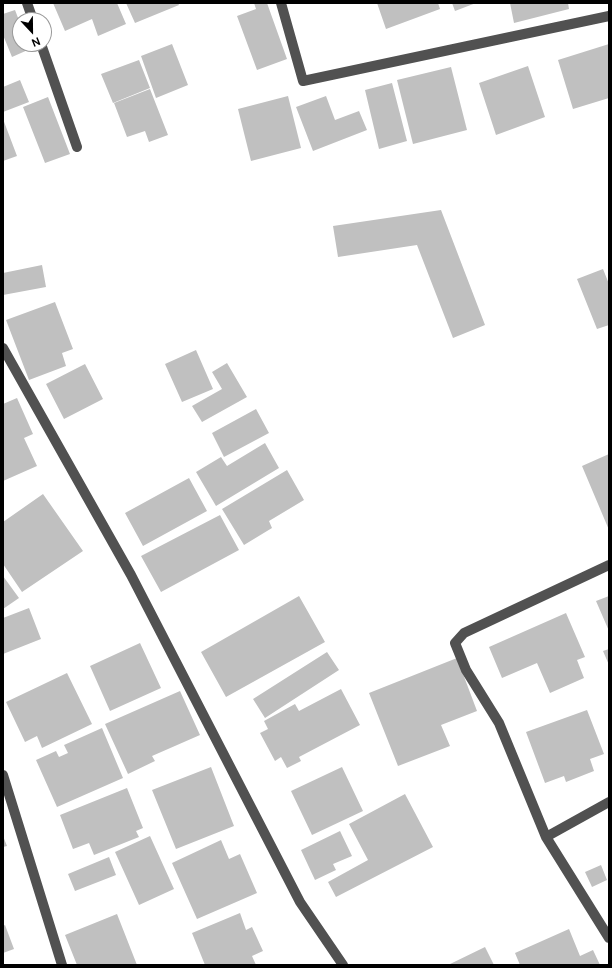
<!DOCTYPE html>
<style>
body{margin:0}
#map{position:relative;width:612px;height:968px;overflow:hidden;background:#fff;font-family:"DM Sans",sans-serif}
canvas{display:block}
.frame{position:absolute;inset:0;border:4px solid #000;pointer-events:none}
.north{position:absolute;left:12px;top:12px;width:40px;height:40px;box-sizing:border-box;background:#fff;border:1px solid #999;border-radius:50%;rotate:158deg;font-size:11px;font-weight:700;line-height:16px;text-align:center;color:#000}
.north::after{content:'';display:block;margin:auto;width:14px;height:18px;background:#000;clip-path:polygon(50% 0,100% 100%,50% 72%,0 100%)}
</style>
<div id="map">
<canvas width="612" height="968"></canvas>
<div class="frame"></div>
<div class="north">N</div>
</div>
<script>
const g = document.querySelector('canvas').getContext('2d');
g.lineJoin = 'round';
function fillPath(path, color) {
  g.fillStyle = color;
  g.fill(path, 'evenodd');
}
function trace(path, color, width, dash) {
  g.strokeStyle = color;
  g.lineWidth = width;
  g.lineCap = dash ? 'butt' : 'round';
  g.setLineDash(dash || []);
  g.stroke(path);
}
fillPath(new Path2D(`
 M53,3H117L126,24L98,36L92,19L65,31Z
 M126,3H178L179,5L135,23Z
 M254,3H267L287,59L257,70L237,16L256,9Z
 M377,3H438L440,9L386,29Z
 M452,3H476L455,11Z
 M510,3H568L569,9L514,23Z
 M15,10L20,23V44H28L30,49L12,57L3,35V14Z
 M172,44L188,85L156,98L141,56Z
 M609,44V98L573,109L558,60Z
 M139,60L150,88L113,103L101,74Z
 M528,66L545,117L496,135L479,83Z
 M451,67L467,130L413,144L397,80Z
 M20,80L29,102L3,112V87Z
 M392,83L407,141L379,149L365,90Z
 M150,89L168,135L149,142L145,131L127,137L114,103Z
 M288,96L301,148L251,161L238,109Z
 M326,96L335,120L359,111L367,130L313,151L296,107Z
 M48,97L70,154L45,163L23,107Z
 M3,119L17,156L3,161Z
 M441,210L485,325L453,338L417,245L338,257L333,226Z
 M42,265L46,287L3,295V273Z
 M603,269L609,284V325L597,329L577,279Z
 M55,302L73,349L62,353L66,366L29,380L6,320Z
 M196,350L213,389L182,402L165,364Z
 M227,363L247,397L202,422L192,406L222,389L212,372Z
 M85,364L103,399L64,419L46,384Z
 M17,398L33,434L24,438L37,466L3,481V404Z
 M256,409L269,433L224,457L212,433Z
 M265,443L279,468L216,506L196,472L221,457L227,466Z
 M609,454V530L582,466Z
 M287,470L304,500L269,521L272,528L244,545L222,509Z
 M189,478L207,511L143,546L125,513Z
 M43,494L83,551L22,592L3,564V522Z
 M220,515L239,550L161,592L141,556Z
 M3,576L19,598L3,609Z
 M299,596L325,642L226,697L201,652Z
 M609,596V631L596,601Z
 M29,608L41,639L3,654V618Z
 M566,613L585,657L577,660L584,678L550,693L537,663L502,678L489,647Z
 M140,643L161,688L110,711L90,666Z
 M609,649V665L603,651Z
 M327,652L339,670L265,718L253,699Z
 M457,658L477,711L441,725L450,746L398,766L369,693Z
 M67,673L92,724L42,748L37,736L25,742L6,702Z
 M341,689L360,725L299,757L301,761L287,768L281,757L275,761L260,733L268,729L264,721L295,704L299,711Z
 M180,691L200,735L152,756L155,761L128,774L105,724Z
 M587,710L604,754L590,759L594,771L566,782L564,776L545,783L526,732Z
 M102,728L123,778L57,807L36,760L56,751L59,757L68,753L64,745Z
 M211,767L234,826L176,849L152,790Z
 M342,767L363,811L312,835L291,791Z
 M127,788L143,828L136,831L139,837L94,855L89,843L73,849L60,815Z
 M405,794L433,847L336,897L328,882L368,860L349,824Z
 M340,831L352,856L333,864L336,870L315,880L301,850Z
 M3,836L7,846L3,847Z
 M150,836L174,889L139,905L115,852Z
 M221,840L229,859L240,854L257,893L197,919L172,863Z
 M109,857L116,875L75,891L68,874Z
 M601,865L607,880L592,887L585,872Z
 M240,913L246,930L252,927L263,951L252,956L256,965H205L192,933Z
 M117,914L137,965H77L65,935Z
 M5,925L14,949L3,953V926Z
 M569,929L580,956L593,950L600,965H520L515,953Z
 M485,947L494,965H448Z`), '#c0c0c0');
trace(new Path2D(`
 M27,3L33,20
 M281,3L303,81L609,16
 M41,44L77,147
 M3,348L131,575L300,902L343,965
 M609,565L464,633L455,643L466,670L499,723L546,837L609,938
 M3,775L62,965
 M546,837L609,802`), '#515151', 10);
</script>
